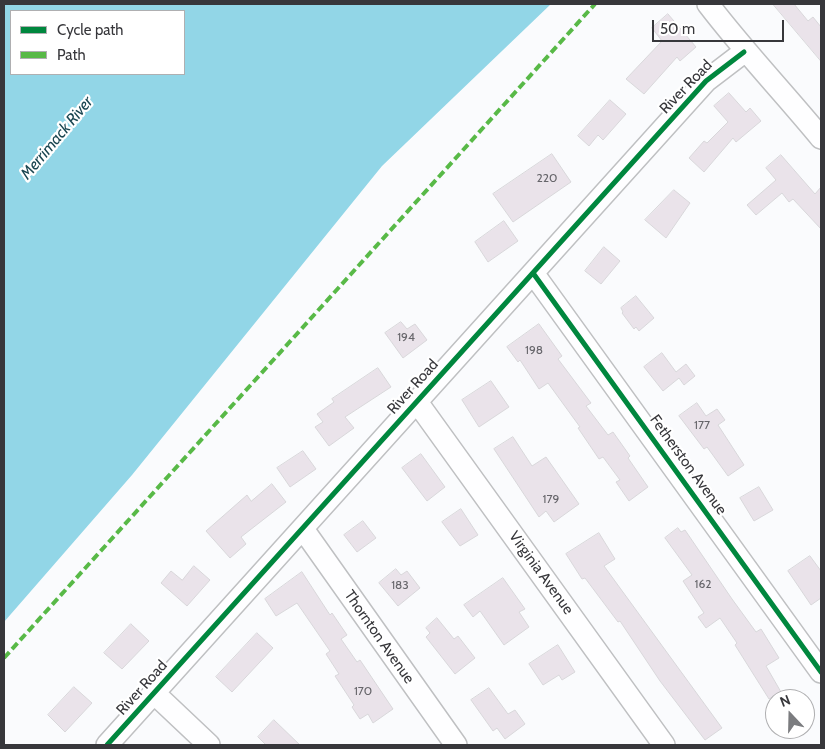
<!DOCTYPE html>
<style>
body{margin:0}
#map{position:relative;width:825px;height:749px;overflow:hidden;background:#fafbfd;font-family:Cabin,sans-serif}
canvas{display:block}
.frame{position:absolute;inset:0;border:5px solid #37373b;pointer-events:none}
.legend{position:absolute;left:10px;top:10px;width:175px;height:65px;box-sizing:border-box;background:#fff;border:1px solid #afafb1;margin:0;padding:6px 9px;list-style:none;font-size:15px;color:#37373b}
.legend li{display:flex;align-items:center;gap:10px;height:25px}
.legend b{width:25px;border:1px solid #afafb1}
.north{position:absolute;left:765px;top:689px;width:50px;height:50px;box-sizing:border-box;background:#fff;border:1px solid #afafb1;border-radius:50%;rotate:339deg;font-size:14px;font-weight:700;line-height:20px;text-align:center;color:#37373b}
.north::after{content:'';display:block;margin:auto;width:18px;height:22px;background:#7b7c7f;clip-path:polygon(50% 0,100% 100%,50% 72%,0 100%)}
.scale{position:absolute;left:652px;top:20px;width:132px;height:22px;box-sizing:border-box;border:2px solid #37373b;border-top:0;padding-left:6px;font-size:15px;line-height:18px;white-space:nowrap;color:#37373b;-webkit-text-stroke:4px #fff;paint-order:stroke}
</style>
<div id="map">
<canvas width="825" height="749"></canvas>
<div class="frame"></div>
<ul class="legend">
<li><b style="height:6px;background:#00873e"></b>Cycle path</li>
<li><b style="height:6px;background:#58b947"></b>Path</li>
</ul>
<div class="north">N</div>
<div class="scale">50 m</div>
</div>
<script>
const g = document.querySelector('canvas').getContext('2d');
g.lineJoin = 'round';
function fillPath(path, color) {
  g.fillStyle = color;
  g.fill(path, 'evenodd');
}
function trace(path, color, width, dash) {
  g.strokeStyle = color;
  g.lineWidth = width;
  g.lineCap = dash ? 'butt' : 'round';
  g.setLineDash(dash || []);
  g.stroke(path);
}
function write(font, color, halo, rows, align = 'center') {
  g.font = font + ' Cabin,sans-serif';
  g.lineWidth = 4.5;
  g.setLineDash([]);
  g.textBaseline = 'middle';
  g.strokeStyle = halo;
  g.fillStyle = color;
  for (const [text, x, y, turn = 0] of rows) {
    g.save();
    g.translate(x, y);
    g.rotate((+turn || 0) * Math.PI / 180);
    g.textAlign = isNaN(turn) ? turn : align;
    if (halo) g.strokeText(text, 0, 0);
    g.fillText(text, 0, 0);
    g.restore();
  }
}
fillPath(new Path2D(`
 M4,4H551L382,166L132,475L4,622ZM11,11H184V74H11Z`), '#92d6e7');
const building = new Path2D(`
 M773,4H794L808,21L813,17L821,27V61Z
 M668,14L696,47L680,61L677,57L644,94L626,79L662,41L652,28Z
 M729,93L746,112L750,108L761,121L736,142L733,138L704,172L689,158L704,141L707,143L728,122L714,106Z
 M610,100L626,114L603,140L598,135L589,146L578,136Z
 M552,154L571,182L513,222L493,194Z
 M781,155L815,194L821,187V229L793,199L789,202L782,193L756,215L747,205L776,180L766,168Z
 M674,190L690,203L666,238L645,220Z
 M504,221L518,241L488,262L475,242Z
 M604,247L620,261L601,284L585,271Z
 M636,296L654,318L639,331L636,327L634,329L622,313L623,312L621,308Z
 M401,322L407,329L415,324L427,340L403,358L385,333Z
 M539,324L562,356L558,359L591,403L586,406L608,435L613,432L630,456L628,458L648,487L629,501L616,482L620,480L603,457L599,459L578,428L580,427L548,383L539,389L520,360L518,362L507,347Z
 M662,353L676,372L686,364L695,376L684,385L679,378L663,391L644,367Z
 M378,368L391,387L345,417L354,428L329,446L315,427L323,422L317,414L334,402L332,399Z
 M491,381L509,407L479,427L462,400Z
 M697,403L706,416L717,409L725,420L718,425L744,465L728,476L707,447L704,449L679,416Z
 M513,437L532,466L546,457L579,504L554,522L546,511L539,517L494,449Z
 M303,451L316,469L290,487L277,468Z
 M421,454L445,487L427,501L402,468Z
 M272,484L286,502L241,537L246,544L230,558L206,531L247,495L251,501Z
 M759,487L773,510L754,521L740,498Z
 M461,509L478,535L460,546L442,522Z
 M363,521L376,538L357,552L344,535Z
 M678,528L681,532L685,530L732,599L756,632L761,629L779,658L766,666L781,692L769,699L735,645L737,643L720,618L706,628L698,617L704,613L683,581L692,575L665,538Z
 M599,533L615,559L604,566L722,728L705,740L660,681L620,621L618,622L585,578L582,579L566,554Z
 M810,556L821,571V598L811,605L788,571Z
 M194,566L210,580L187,606L161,583L171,571L182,580Z
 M396,569L401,575L407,571L420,588L398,606L379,583Z
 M302,572L330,615L332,613L347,635L341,639L357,662L360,660L393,709L373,723L368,714L360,719L352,707L354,705L335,676L339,674L326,654L330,651L297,603L276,616L265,599Z
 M503,578L525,609L519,612L529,627L504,645L480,611L473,617L464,605Z
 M437,618L454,639L458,636L475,658L455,674L426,637L430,633L426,628Z
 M131,624L149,641L122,669L104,653Z
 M257,633L273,648L232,692L216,677Z
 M558,645L575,672L562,680L559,675L543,685L529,664Z
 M74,687L92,703L65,732L48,715Z
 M489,688L508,714L515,710L525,724L505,739L497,728L493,731L471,700Z
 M274,720L300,745H266L258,737Z`);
fillPath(building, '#eae3ea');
trace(building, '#d8d7da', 1);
const minor = new Path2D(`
 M708,4C743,50 784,93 821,138
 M533,273L821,672
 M417,402L664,745
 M303,529L456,745
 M154,693L209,745
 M107,745L706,81L744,52`);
trace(minor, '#bfc0c2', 24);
trace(minor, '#fefeff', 21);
trace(new Path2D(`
 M4,658L595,4`), '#58b947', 4, [8, 4]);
trace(new Path2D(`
 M533,273L821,672
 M107,745L706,81L744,52`), '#00873e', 5);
write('12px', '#66656a', null, [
 ["220",547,178],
 ["194",406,337],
 ["198",534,350],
 ["177",702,425],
 ["179",551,499],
 ["162",703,584],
 ["183",400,585],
 ["170",363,691]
]);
write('15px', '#37373b', '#fff', [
 ["River Road",686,87,-46],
 ["River Road",413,387,-48],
 ["Fetherston Avenue",688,465,54],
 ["Virginia Avenue",541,573,54],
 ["Thornton Avenue",379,637,55],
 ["River Road",142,688,-48]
]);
write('italic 16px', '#1a4651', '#fff', [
 ["Merrimack River",57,138,-50]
]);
</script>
